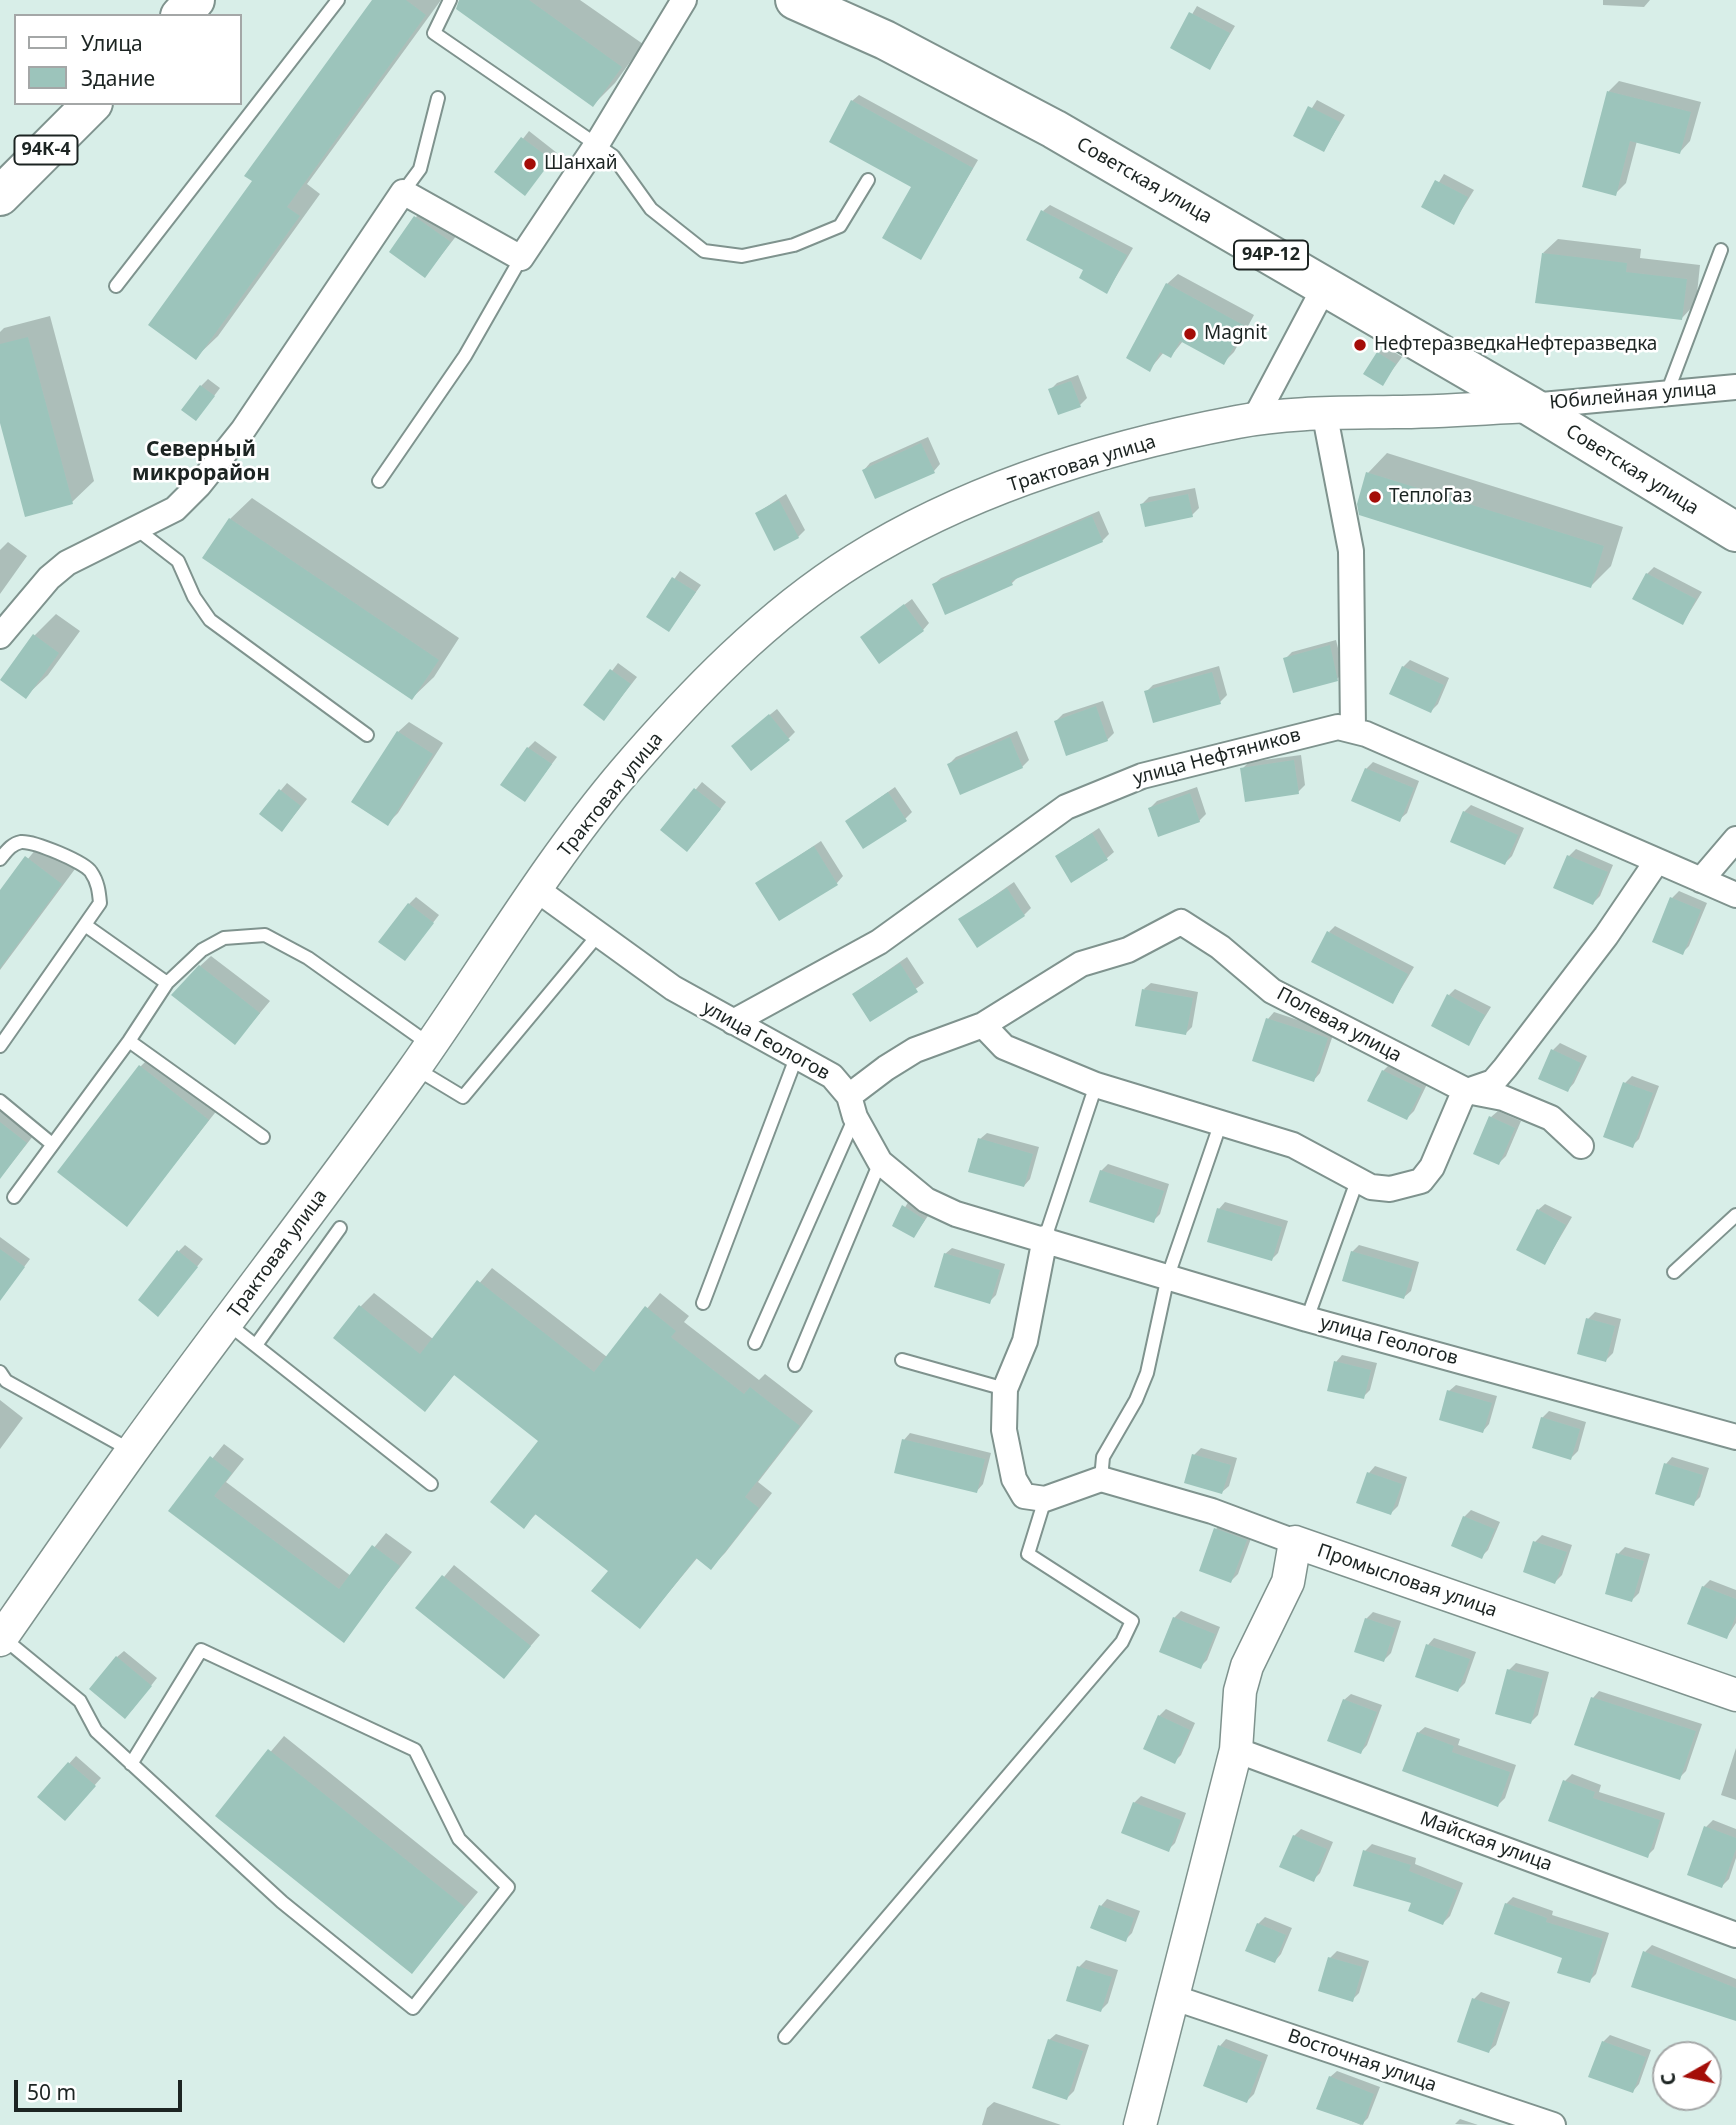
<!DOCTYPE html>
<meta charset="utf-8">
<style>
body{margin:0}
#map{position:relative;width:1736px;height:2125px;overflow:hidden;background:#d8eee8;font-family:"Noto Sans",sans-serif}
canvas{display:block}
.legend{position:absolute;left:14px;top:14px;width:228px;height:91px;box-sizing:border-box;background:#fff;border:2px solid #a4a7a7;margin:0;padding:9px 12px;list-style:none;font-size:21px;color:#1c2422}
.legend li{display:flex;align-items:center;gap:14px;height:35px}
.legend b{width:35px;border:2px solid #a4a7a7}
.north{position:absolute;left:1652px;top:2041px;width:70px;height:70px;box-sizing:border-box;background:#fff;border:2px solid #a4a7a7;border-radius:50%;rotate:261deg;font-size:19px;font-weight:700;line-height:28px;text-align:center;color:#1c2422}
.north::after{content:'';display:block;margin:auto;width:24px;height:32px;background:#a40d08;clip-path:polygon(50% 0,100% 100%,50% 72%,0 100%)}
.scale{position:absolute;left:14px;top:2080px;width:168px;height:32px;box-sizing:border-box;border:4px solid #1c2422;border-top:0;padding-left:9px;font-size:21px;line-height:24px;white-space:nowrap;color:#1c2422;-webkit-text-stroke:5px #fff;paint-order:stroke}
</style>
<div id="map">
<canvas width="1736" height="2125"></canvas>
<ul class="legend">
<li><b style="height:9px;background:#fff"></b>Улица</li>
<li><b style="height:19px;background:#9cc4bb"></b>Здание</li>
</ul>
<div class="north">С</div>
<div class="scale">50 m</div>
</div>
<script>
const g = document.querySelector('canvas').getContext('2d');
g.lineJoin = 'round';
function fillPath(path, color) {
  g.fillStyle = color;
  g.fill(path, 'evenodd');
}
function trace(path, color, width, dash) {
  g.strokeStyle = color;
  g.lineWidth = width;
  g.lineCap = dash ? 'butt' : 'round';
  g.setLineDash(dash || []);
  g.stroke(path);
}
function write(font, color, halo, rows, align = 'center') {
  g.font = font + ' "Noto Sans",sans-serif';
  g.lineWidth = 5;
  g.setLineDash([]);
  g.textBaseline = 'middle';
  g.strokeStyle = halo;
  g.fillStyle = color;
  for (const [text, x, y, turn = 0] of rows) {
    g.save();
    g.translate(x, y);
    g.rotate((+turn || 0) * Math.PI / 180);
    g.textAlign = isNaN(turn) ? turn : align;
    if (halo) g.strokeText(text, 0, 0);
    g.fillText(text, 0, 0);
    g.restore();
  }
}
fillPath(new Path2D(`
 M374,0H441L307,184L320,194L218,336L196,357L254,181Z
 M463,0H580L643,44L615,83L593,105Z
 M1603,0H1650L1644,7L1603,5Z
 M1197,6L1235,26L1210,68L1172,48Z
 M1619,81L1701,102L1690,141L1680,152L1637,141L1626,183L1615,194L1609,91Z
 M859,95L978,160L921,258L913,186L852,101Z
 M1317,100L1345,115L1324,150L1295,135Z
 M529,131L557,153L531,186L497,172Z
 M1444,174L1474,190L1454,222L1424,207Z
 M1050,205L1133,248L1107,292L1086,269L1043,211Z
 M423,211L457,235L425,276L416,217Z
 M1558,239L1641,249L1640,258L1700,265L1696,303L1682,318L1543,253Z
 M1178,274L1254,315L1234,352L1223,363L1183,341L1171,356L1164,352L1150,369L1167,284Z
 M50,316L94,481L72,502L0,416V332L4,328Z
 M1385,346L1402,357L1382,384L1379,353Z
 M1078,375L1087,398L1080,405L1050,390L1057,383Z
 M208,379L220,388L202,412L201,386Z
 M928,437L940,464L934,471L864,470L870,463Z
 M1387,453L1623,527L1611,566L1591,586L1368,473Z
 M1195,488L1199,508L1192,515L1142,504L1149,497Z
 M786,494L805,530L798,537L757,513Z
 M252,498L459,638L434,677L412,698L230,519Z
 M1099,511L1109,534L1102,541L1019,576L1012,583L934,584L941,578Z
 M8,542L27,556L0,594V550Z
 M1654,567L1702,592L1683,623L1647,574Z
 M680,571L701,585L669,630L648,616Z
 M912,599L929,623L923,630L862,637Z
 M56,614L80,631L48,675L26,696L35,635Z
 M1336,640L1344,672L1337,679L1285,659L1292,652Z
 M1410,660L1449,678L1438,704L1431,711L1403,667Z
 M618,663L637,677L604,719L586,705Z
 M1219,666L1227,695L1220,702L1146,692L1153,685Z
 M1103,701L1114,733L1107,740L1056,721L1063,714Z
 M777,709L795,732L789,738L740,739Z
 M409,722L443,743L398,813L387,824L398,732Z
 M1017,731L1029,760L1022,767L949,764L956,757Z
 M535,741L557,757L525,800L528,748Z
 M1301,755L1305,785L1298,792L1242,769L1249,762Z
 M1373,762L1419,781L1407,813L1400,819L1366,769Z
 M702,782L726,802L694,843L662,830Z
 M287,783L307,799L288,823L261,814Z
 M895,787L912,812L905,819L847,821Z
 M1197,787L1206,814L1199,821L1150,808L1157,801Z
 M1471,805L1524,828L1512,856L1505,863L1464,812Z
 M1099,828L1114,852L1107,858L1057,856Z
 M821,841L843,876L837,883H758Z
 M41,843L75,869L0,970V893Z
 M1576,849L1613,865L1600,896L1593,903L1556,887L1569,856Z
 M1014,882L1031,908L1024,915L961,919Z
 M1679,891L1707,903L1689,946L1682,953L1672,898Z
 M416,897L439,915L405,959L409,904Z
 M1335,926L1414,967L1393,1002L1329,932Z
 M211,956L270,1001L235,1043L200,966Z
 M907,957L924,983L871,1020L854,994Z
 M1151,983L1198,992L1192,1027L1185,1034L1144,989Z
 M1455,989L1491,1007L1468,1044L1449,995Z
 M1274,1012L1334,1032L1320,1073L1314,1080L1268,1019Z
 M1560,1043L1587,1056L1574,1083L1568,1090L1553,1050Z
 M155,1052L222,1104L127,1224L140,1067Z
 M1390,1064L1428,1082L1414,1111L1407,1118L1383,1071Z
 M1632,1076L1659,1086L1639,1139L1632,1146L1605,1136L1625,1083Z
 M0,1103L37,1131L0,1178Z
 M1498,1111L1521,1121L1506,1156L1499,1163L1491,1117Z
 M987,1133L1039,1147L1030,1179L1024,1186L980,1139Z
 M1108,1164L1169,1184L1160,1214L1153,1221L1101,1171Z
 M910,1199L930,1213L914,1236L894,1226Z
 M1225,1202L1288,1221L1278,1253L1271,1260L1219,1209Z
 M1545,1204L1572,1217L1545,1263L1538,1210Z
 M0,1237L30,1259L0,1299Z
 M185,1245L203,1259L165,1308L178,1252Z
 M1359,1245L1419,1262L1411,1291L1404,1297L1352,1252Z
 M952,1248L1005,1264L996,1295L989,1302L945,1254Z
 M492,1268L607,1357L660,1293L689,1316L684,1322L759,1380L765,1374L813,1411L758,1482L772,1493L725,1553L711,1567L698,1557L640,1627L610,1570L537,1513L524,1526L540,1441L455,1374L425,1409L360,1307L374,1293L433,1339Z
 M1595,1312L1621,1319L1613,1353L1606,1360L1588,1319Z
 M1342,1355L1377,1363L1370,1390L1363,1397L1336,1362Z
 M1456,1385L1497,1396L1489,1424L1483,1431L1449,1391Z
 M0,1400L23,1418L0,1449Z
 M1549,1411L1586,1422L1578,1451L1571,1458L1542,1418Z
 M910,1433L991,1453L983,1484L977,1491L904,1440Z
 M224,1444L244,1459L226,1482L351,1576L386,1533L412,1552L343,1640L170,1511Z
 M1201,1448L1237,1458L1229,1486L1222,1492L1194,1455Z
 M1672,1457L1709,1468L1700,1497L1693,1504L1666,1464Z
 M1375,1466L1407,1477L1398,1506L1391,1513L1369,1473Z
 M1471,1510L1500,1522L1488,1550L1481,1557L1464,1517Z
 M1223,1522L1253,1533L1238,1574L1231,1581L1216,1529Z
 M1542,1535L1572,1545L1562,1575L1555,1582L1525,1571L1535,1542Z
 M1625,1547L1650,1554L1639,1593L1632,1600L1618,1554Z
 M454,1565L540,1635L504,1677L418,1608Z
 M1710,1580L1736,1590V1623L1727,1637L1703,1587Z
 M1181,1611L1220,1627L1207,1660L1200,1667L1174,1618Z
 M1373,1612L1401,1621L1391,1653L1384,1660L1366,1619Z
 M1434,1638L1476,1652L1465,1683L1458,1690L1428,1645Z
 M124,1651L157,1678L132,1710L117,1657Z
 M1516,1663L1549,1672L1538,1715L1531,1722L1509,1670Z
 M1599,1691L1702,1724L1686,1771L1679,1778L1593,1698Z
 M1351,1694L1382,1705L1367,1745L1361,1752L1344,1700Z
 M1166,1709L1195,1723L1181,1755L1174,1762L1159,1716Z
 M1425,1727L1460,1739L1458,1745L1516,1765L1505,1798L1498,1805L1418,1733Z
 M284,1736L478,1892L411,1972L217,1815Z
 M1736,1748V1800L1721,1795Z
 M76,1756L101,1778L71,1812L39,1797Z
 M1572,1774L1601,1785L1599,1792L1665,1813L1654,1849L1647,1856L1565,1781Z
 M1141,1796L1186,1813L1175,1843L1168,1850L1134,1803Z
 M1713,1820L1736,1829V1858L1729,1879L1722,1886L1706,1827Z
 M1301,1829L1333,1842L1320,1873L1313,1880L1294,1836Z
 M1372,1844L1416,1858L1415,1864L1463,1883L1450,1916L1443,1923L1413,1902L1365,1851Z
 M1513,1897L1553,1911L1552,1915L1609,1933L1596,1974L1589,1981L1506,1904Z
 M1107,1899L1140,1911L1132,1933L1125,1940L1101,1906Z
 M1265,1917L1292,1928L1281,1954L1275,1961L1258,1924Z
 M1652,1945L1736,1979V2020L1645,1952Z
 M1337,1951L1369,1961L1359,1993L1352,2000L1330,1958Z
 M1086,1960L1118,1970L1108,2003L1101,2010L1079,1967Z
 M1481,1992L1510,2002L1496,2045L1489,2051L1474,1999Z
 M1056,2034L1089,2045L1074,2091L1067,2098L1049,2040Z
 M1610,2035L1651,2050L1639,2084L1633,2091L1603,2042Z
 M1226,2039L1268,2055L1254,2094L1247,2101L1220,2046Z
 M1708,2070L1712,2072L1708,2085Z
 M1337,2071L1380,2087L1368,2118L1361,2125L1319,2108L1330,2077Z
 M1673,2097H1704L1695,2110L1671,2102Z
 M994,2102L1061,2125H982L987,2108Z
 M1460,2119L1478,2125L1455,2124Z`), '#0003');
fillPath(new Path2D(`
 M372,0H406L426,15L287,207L300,216L196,360L148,325L252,181L244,176Z
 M459,0H529L622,67L593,107L456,9Z
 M1189,12L1230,33L1210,70L1170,48Z
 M1607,91L1691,112L1680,154L1630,141L1616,196L1582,187Z
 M851,100L973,168L921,260L882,238L911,187L829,142Z
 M1308,106L1340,122L1324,152L1293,136Z
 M521,137L552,160L525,196L494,172Z
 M1435,180L1468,197L1454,225L1421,207Z
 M1041,210L1127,255L1107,294L1079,278L1083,270L1026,240Z
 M414,216L451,242L425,278L389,252Z
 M1542,253L1627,263L1626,272L1687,279L1682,320L1535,303Z
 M1166,283L1245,326L1224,365L1180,341L1171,358L1160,352L1150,372L1126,358Z
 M28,337L73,504L25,517L0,423V344Z
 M1377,352L1396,364L1383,386L1363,374Z
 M1071,381L1081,407L1058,415L1048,389Z
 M200,385L215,396L196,421L181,410Z
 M921,443L935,473L875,499L862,470Z
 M1366,472L1604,546L1591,588L1359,515L1357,504Z
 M1188,494L1193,517L1145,527L1140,504Z
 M779,500L799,538L774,551L755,513Z
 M1092,516L1103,542L1011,581L1013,585L945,615L932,584Z
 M229,518L439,660L412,700L202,558Z
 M1646,573L1696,599L1683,625L1632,599Z
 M672,577L696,592L669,632L646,617Z
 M904,604L924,631L879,664L860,637Z
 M33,634L59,653L26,699L0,680Z
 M1330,645L1338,681L1293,693L1283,658Z
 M1402,666L1444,685L1431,713L1389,694Z
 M610,669L631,684L604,721L583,705Z
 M1212,672L1221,704L1153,723L1144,691Z
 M1096,706L1108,741L1066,756L1054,721Z
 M769,714L790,740L751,771L731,746Z
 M397,731L433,754L388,826L351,802Z
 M1010,737L1023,768L960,795L947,764Z
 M527,747L552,764L525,802L500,785Z
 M1294,760L1299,794L1245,802L1240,768Z
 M1365,768L1414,788L1400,822L1351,801Z
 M694,788L721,809L687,852L660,830Z
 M279,789L301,806L282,832L259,814Z
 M888,792L907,821L863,849L845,821Z
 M1190,793L1200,822L1158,837L1148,808Z
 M1463,811L1518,835L1505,865L1450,842Z
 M1092,833L1108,860L1071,883L1055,856Z
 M814,846L838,885L779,921L755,883Z
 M1567,855L1608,872L1593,905L1553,888Z
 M25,856L62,884L0,968V890Z
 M1007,888L1025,916L977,948L958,919Z
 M1670,897L1701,910L1683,955L1652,942Z
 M408,903L434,923L405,961L378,942Z
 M1327,931L1408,974L1393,1004L1311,962Z
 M900,963L918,992L870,1022L852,994Z
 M199,965L260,1013L235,1045L171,995Z
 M1142,989L1193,998L1186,1035L1135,1026Z
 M1447,994L1485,1015L1469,1046L1431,1026Z
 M1266,1018L1328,1038L1314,1082L1252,1061Z
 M1551,1049L1581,1063L1568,1092L1538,1079Z
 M139,1065L209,1120L127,1227L57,1172Z
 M1382,1070L1422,1089L1407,1120L1367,1101Z
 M1623,1082L1653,1093L1633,1148L1603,1137Z
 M1489,1116L1515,1128L1499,1165L1473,1154Z
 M0,1122L27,1143L0,1179Z
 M978,1138L1033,1154L1024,1187L968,1172Z
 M1100,1170L1164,1191L1154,1223L1089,1202Z
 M902,1205L925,1220L914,1238L892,1226Z
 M1217,1208L1282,1227L1272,1261L1207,1242Z
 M1537,1209L1566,1225L1545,1265L1516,1250Z
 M0,1249L25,1267L0,1301Z
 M177,1250L198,1267L158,1317L138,1300Z
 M1351,1251L1413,1269L1404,1299L1342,1281Z
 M944,1253L1000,1270L990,1304L934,1287Z
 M477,1280L594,1372L645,1306L676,1331L671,1337L744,1394L750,1387L800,1426L745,1497L759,1508L711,1570L696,1558L640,1629L591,1591L608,1571L535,1514L524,1529L490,1502L538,1441L454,1375L425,1412L333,1338L359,1305L420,1354Z
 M1586,1318L1615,1326L1606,1362L1577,1354Z
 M1334,1361L1371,1370L1364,1399L1327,1391Z
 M1447,1390L1492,1403L1483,1433L1439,1420Z
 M1541,1417L1580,1429L1571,1460L1532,1448Z
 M902,1439L985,1459L977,1493L894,1473Z
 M1192,1454L1231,1465L1222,1494L1184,1483Z
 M210,1456L232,1473L214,1496L339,1589L372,1545L400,1566L344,1643L168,1511Z
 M1664,1463L1703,1475L1694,1506L1655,1494Z
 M1367,1472L1402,1484L1391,1515L1356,1503Z
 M1463,1516L1495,1529L1482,1559L1451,1546Z
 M1214,1528L1247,1540L1231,1583L1199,1571Z
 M1533,1541L1567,1552L1555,1584L1523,1572Z
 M1616,1553L1644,1561L1632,1602L1605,1594Z
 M442,1575L531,1646L504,1679L415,1608Z
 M1702,1586L1736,1599V1615L1727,1639L1687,1624Z
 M1173,1617L1215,1634L1201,1669L1159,1652Z
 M1365,1618L1395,1628L1384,1662L1354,1652Z
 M1426,1644L1470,1659L1458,1692L1415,1677Z
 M116,1656L152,1686L125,1719L89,1689Z
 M1507,1669L1543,1679L1531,1724L1495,1714Z
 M1591,1697L1696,1731L1680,1780L1574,1745Z
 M1343,1699L1377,1712L1361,1754L1327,1741Z
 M1158,1715L1190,1730L1175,1764L1143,1749Z
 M1417,1732L1454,1746L1452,1752L1510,1772L1498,1807L1402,1771Z
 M268,1749L465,1907L412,1974L215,1816Z
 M68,1762L96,1786L65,1821L37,1797Z
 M1563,1780L1595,1792L1593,1798L1660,1820L1648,1858L1548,1821Z
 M1133,1802L1181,1820L1169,1852L1121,1833Z
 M1704,1826L1736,1838V1849L1722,1888L1687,1875Z
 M1293,1835L1327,1849L1314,1882L1279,1867Z
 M1363,1850L1411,1865L1409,1871L1457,1890L1443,1925L1408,1911L1411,1903L1353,1886Z
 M1505,1903L1547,1918L1546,1922L1603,1939L1590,1983L1557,1973L1562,1958L1494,1934Z
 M1099,1905L1134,1918L1126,1942L1090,1928Z
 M1257,1923L1286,1935L1275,1963L1245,1951Z
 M1643,1951L1736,1988V2021L1631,1987Z
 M1328,1957L1363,1967L1353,2002L1318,1991Z
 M1077,1966L1112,1977L1101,2012L1066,2001Z
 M1472,1998L1504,2009L1489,2053L1457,2042Z
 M1048,2039L1083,2051L1067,2100L1032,2088Z
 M1602,2041L1646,2057L1633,2093L1588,2077Z
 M1218,2045L1262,2062L1247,2103L1203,2086Z
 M1329,2076L1374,2094L1363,2125L1316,2109Z`), '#9cc4bb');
const service = new Path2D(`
 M450,0L434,33L613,156L651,209L704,251L742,256L794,245L840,226L868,180
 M403,192L420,169L438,98
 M116,286L338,0
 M1667,393L1721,250
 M379,481L465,356L521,258
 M134,527L178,561L194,597L210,620L367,735
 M0,859C6,852 11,844 21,842C34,841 85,862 91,872C98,882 99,892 100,903L0,1046
 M85,925L167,983
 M129,1041L263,1137
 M415,1068L463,1097L598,935
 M0,1101L52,1144
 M14,1197L129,1041L167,983L202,950L224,938L265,935L308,958L429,1044
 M1045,1238L1096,1085
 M1674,1272L1736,1215
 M703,1303L796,1058
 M1307,1319L1357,1181
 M227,1323L431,1484
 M755,1343L855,1117
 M256,1345L340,1228
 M902,1360L1005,1389
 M795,1365L880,1162
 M0,1372L6,1381L132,1451
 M1101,1479L1103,1457L1136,1400L1147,1373L1168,1276L1221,1122
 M2,1637L80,1701L96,1731L282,1902L413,2008L508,1887L459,1839L415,1750L201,1650L131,1764
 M785,2037L1122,1642L1132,1621L1028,1554L1045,1499`);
const minor = new Path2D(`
 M1531,406L1736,387
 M1324,411L1351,551L1353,729
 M1254,420L1325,286
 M0,636L49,578L67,563L175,509L199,485L243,430L403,192L521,258L597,144L684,0
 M1701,880L1736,839
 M536,889L673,988L832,1076L849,1096L855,1117L880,1162L926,1200L956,1214L1307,1319L1736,1437
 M733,1022L879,942L1066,807L1142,776L1338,727L1366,734L1736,895
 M983,1025L1004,1047L1096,1085L1293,1145L1371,1187L1390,1189L1421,1181L1432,1167L1461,1099L1467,1091L1493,1082L1505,1068L1606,936L1657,861
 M849,1096L886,1068L915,1050L983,1025L1081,964L1128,950L1181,922L1220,947L1272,991L1467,1091L1503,1098L1551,1118L1581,1146
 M1045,1238L1025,1341L1005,1389L1004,1430L1014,1479L1024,1496L1045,1499L1101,1479L1212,1511L1295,1542
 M1236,1750L1736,1935
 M1172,1997L1553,2125`);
const tertiary = new Path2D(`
 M0,1640C44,1577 87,1514 132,1451C224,1323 321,1200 412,1072C483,972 545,865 624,772C691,694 767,615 855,560C970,488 1104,447 1237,422C1289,412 1341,413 1394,412C1439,412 1485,408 1530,406
 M1140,2125L1236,1750L1240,1691L1247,1666L1288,1582L1295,1542L1736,1695`);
const primary = new Path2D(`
 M795,0L885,40L1054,129L1530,406L1736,532
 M180,16L195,0
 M0,196L93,103`);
trace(service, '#7f938e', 16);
trace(minor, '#7f938e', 28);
trace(tertiary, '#7f938e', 35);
trace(primary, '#7f938e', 42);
trace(service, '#fff', 12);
trace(minor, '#fff', 24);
trace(tertiary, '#fff', 32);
trace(primary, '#fff', 38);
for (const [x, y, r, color] of [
 [530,164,7,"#a40d08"],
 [1190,334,7,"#a40d08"],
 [1360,345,7,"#a40d08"],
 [1375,497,7,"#a40d08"]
]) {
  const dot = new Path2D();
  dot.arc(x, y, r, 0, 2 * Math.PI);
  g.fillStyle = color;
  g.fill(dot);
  trace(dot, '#fff', 2.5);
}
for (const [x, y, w] of [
 [46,150,63],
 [1271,255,74]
]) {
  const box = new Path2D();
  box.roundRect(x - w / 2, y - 14.5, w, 29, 5);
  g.fillStyle = '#fff';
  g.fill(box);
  trace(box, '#1c2422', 2);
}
write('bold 18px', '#1c2422', null, [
 ["94К-4",46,150],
 ["94Р-12",1271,255]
]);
write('19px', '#1c2422', '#fff', [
 ["Шанхай",544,164],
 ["Magnit",1204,334],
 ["НефтеразведкаНефтеразведка",1374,345],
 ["ТеплоГаз",1389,497]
], 'left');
write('19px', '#1c2422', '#fff', [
 ["Советская улица",1144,181,30],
 ["Юбилейная улица",1633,396,-5],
 ["Трактовая улица",1082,464,-17],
 ["Советская улица",1632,470,32],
 ["улица Нефтяников",1217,757,-15],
 ["Трактовая улица",611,795,-51],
 ["Полевая улица",1339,1025,28],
 ["улица Геологов",766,1041,29],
 ["Трактовая улица",278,1254,-54],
 ["улица Геологов",1389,1341,15],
 ["Промысловая улица",1407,1581,19],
 ["Майская улица",1486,1842,20],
 ["Восточная улица",1362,2061,19]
]);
write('bold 21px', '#1c2422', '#fff', [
 ["Северный",201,450],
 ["микрорайон",201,474]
]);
</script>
